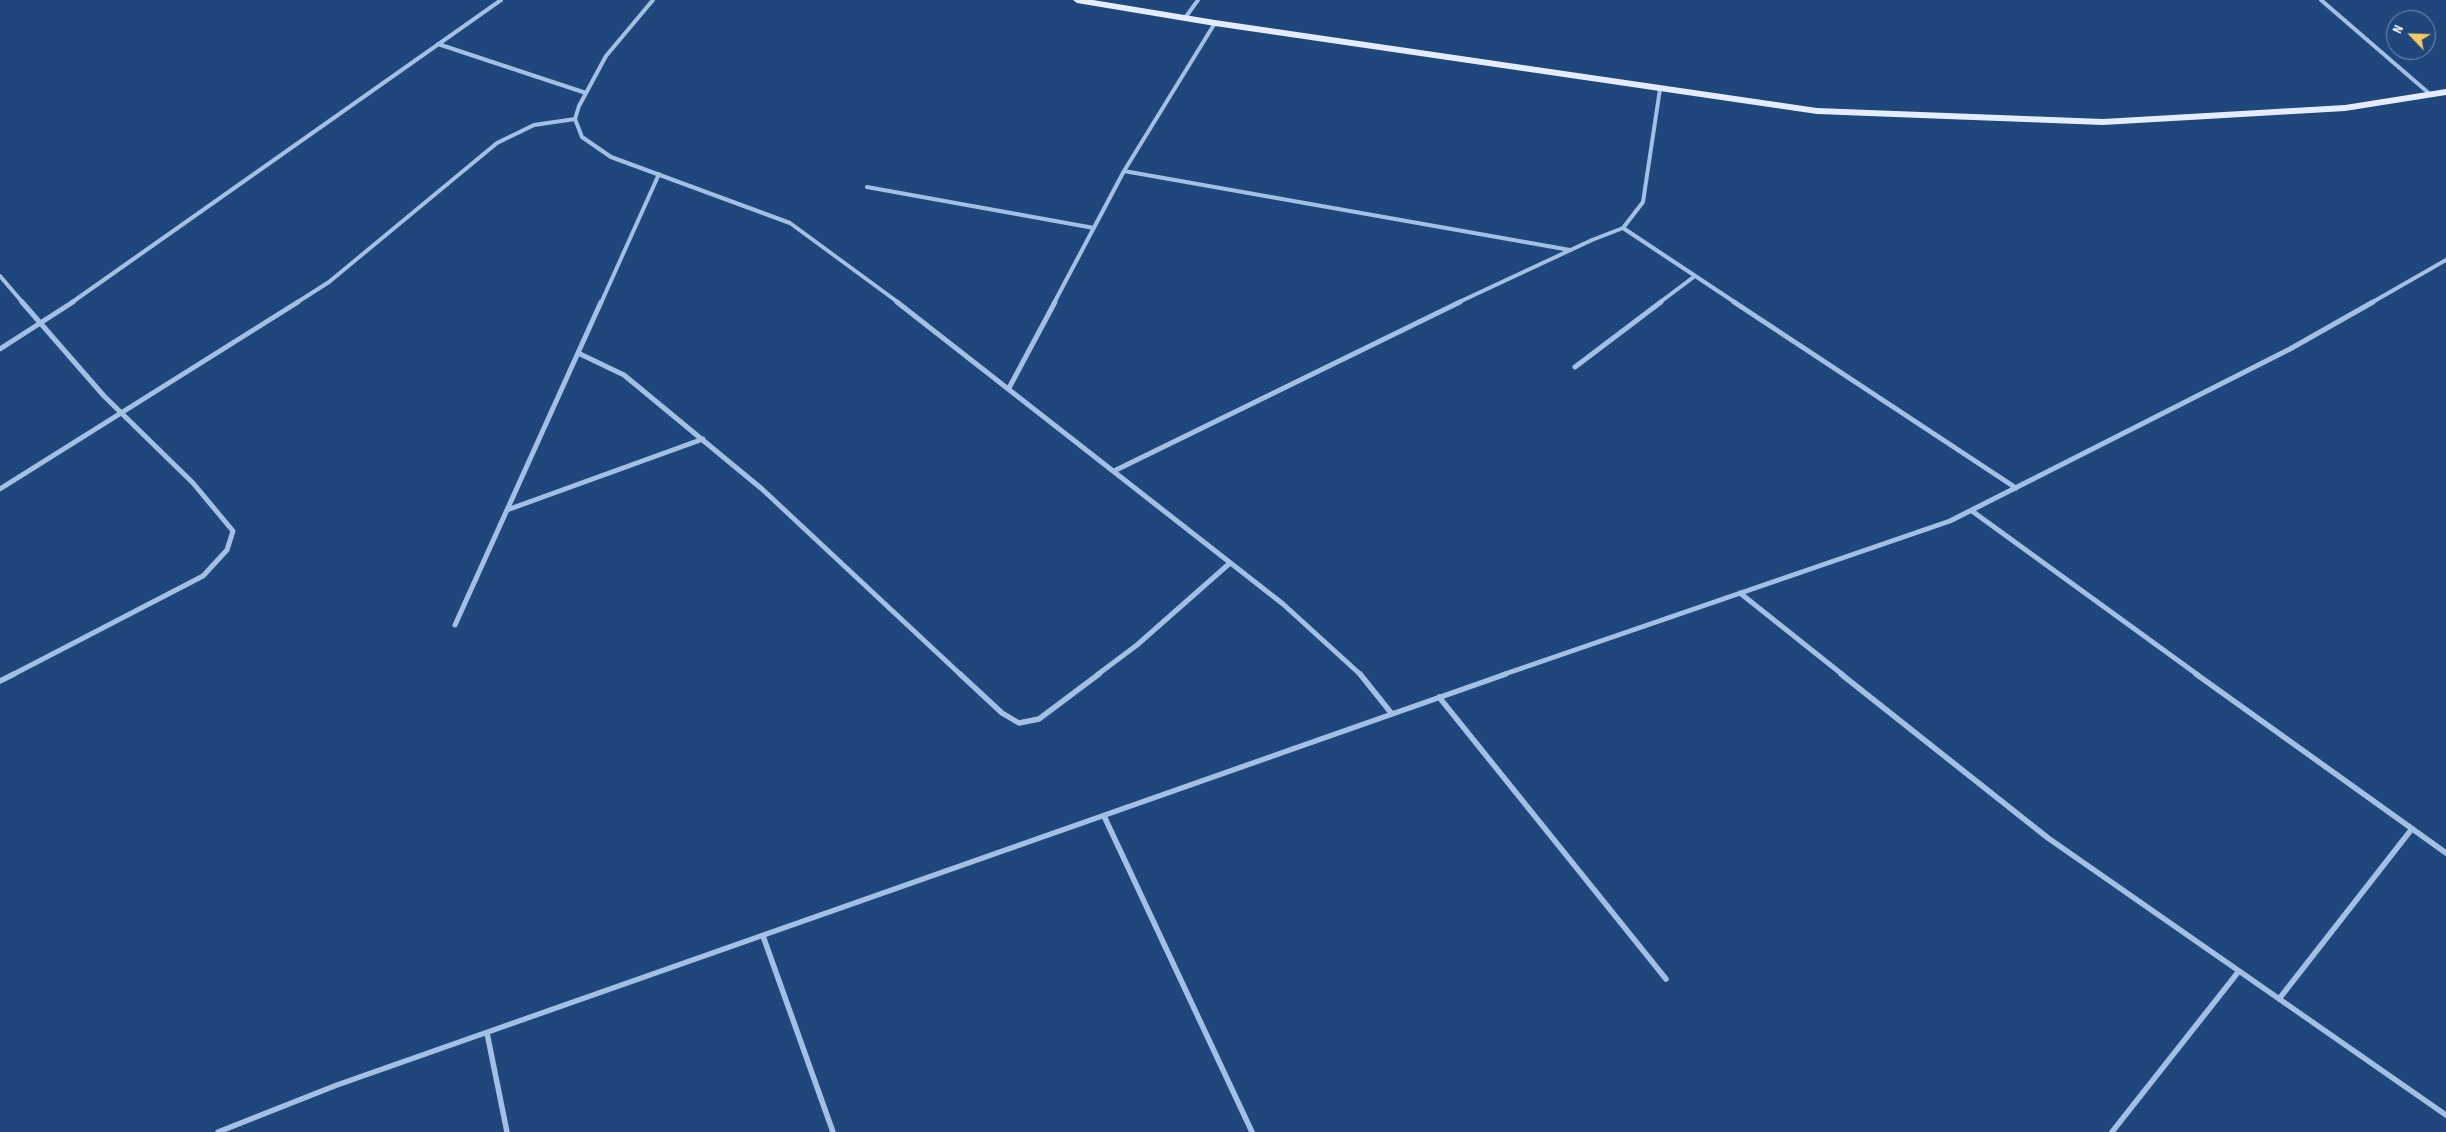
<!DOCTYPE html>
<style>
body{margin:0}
#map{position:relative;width:2446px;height:1132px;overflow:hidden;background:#20477b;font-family:"Sofia Sans Condensed",sans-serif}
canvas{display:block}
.north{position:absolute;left:2386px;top:10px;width:50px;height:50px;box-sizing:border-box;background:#20477b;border:1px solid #7991b0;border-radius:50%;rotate:294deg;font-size:14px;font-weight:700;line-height:20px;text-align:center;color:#fff}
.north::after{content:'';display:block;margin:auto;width:18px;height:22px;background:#f3cb63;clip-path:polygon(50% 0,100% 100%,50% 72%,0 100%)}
</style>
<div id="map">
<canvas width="2446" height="1132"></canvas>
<div class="north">N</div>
</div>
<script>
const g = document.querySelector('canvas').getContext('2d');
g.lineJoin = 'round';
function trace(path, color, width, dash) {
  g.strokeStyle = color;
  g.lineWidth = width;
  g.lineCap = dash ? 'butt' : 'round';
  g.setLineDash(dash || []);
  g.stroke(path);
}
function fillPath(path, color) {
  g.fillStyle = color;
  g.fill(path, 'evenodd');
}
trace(new Path2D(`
 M653,0L606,56L579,106L575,119L582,137L611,157L790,223L899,303
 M2321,0L2431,95
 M1185,18L1198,0
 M438,44L586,93
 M1124,171L1570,250
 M867,187L1094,228
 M1623,228L1736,303
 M0,276L23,303
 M71,303L501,0
 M296,303L329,282L497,143L534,125L575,119
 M601,303L659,174
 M1054,303L1124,171L1215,23
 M1457,303L1592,240L1623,228L1643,202L1660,89
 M1659,303L1695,276
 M2371,303L2446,260`), '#a2c0e6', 4);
trace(new Path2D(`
 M897,302L1283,604L1361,675
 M1734,302L2016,488
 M0,349L73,302
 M578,353L624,375L762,489L961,675
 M1575,367L1661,302
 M1009,388L1055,302
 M1114,471L1460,302
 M0,489L298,302
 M507,510L703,439
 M1972,511L2198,675
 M1740,593L1843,675
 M455,625L601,302
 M12,675L203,576L227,550L233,531L193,483L104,396L22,302
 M1097,675L1137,645L1230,563
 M1502,675L1950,521L2290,349L2373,302`), '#a2c0e6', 5);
trace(new Path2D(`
 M960,674L1002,713L1019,723L1039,719L1099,674
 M1360,674L1392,714
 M1841,674L2048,838L2446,1115
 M2196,674L2446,853
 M0,681L14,674
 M1439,697L1666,979
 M1104,816L1252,1132
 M763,936L833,1132
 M2279,999L2411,830
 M487,1033L507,1132
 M218,1132L337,1085L1506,674
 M2112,1132L2239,971`), '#a2c0e6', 5.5);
fillPath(new Path2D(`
 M1073,0H1093L1215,20L1817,108L2103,119L2345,105L2446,89V95L2345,111L2103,125L1817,114L1215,26L1077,3Z`), '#e3edfd');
</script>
